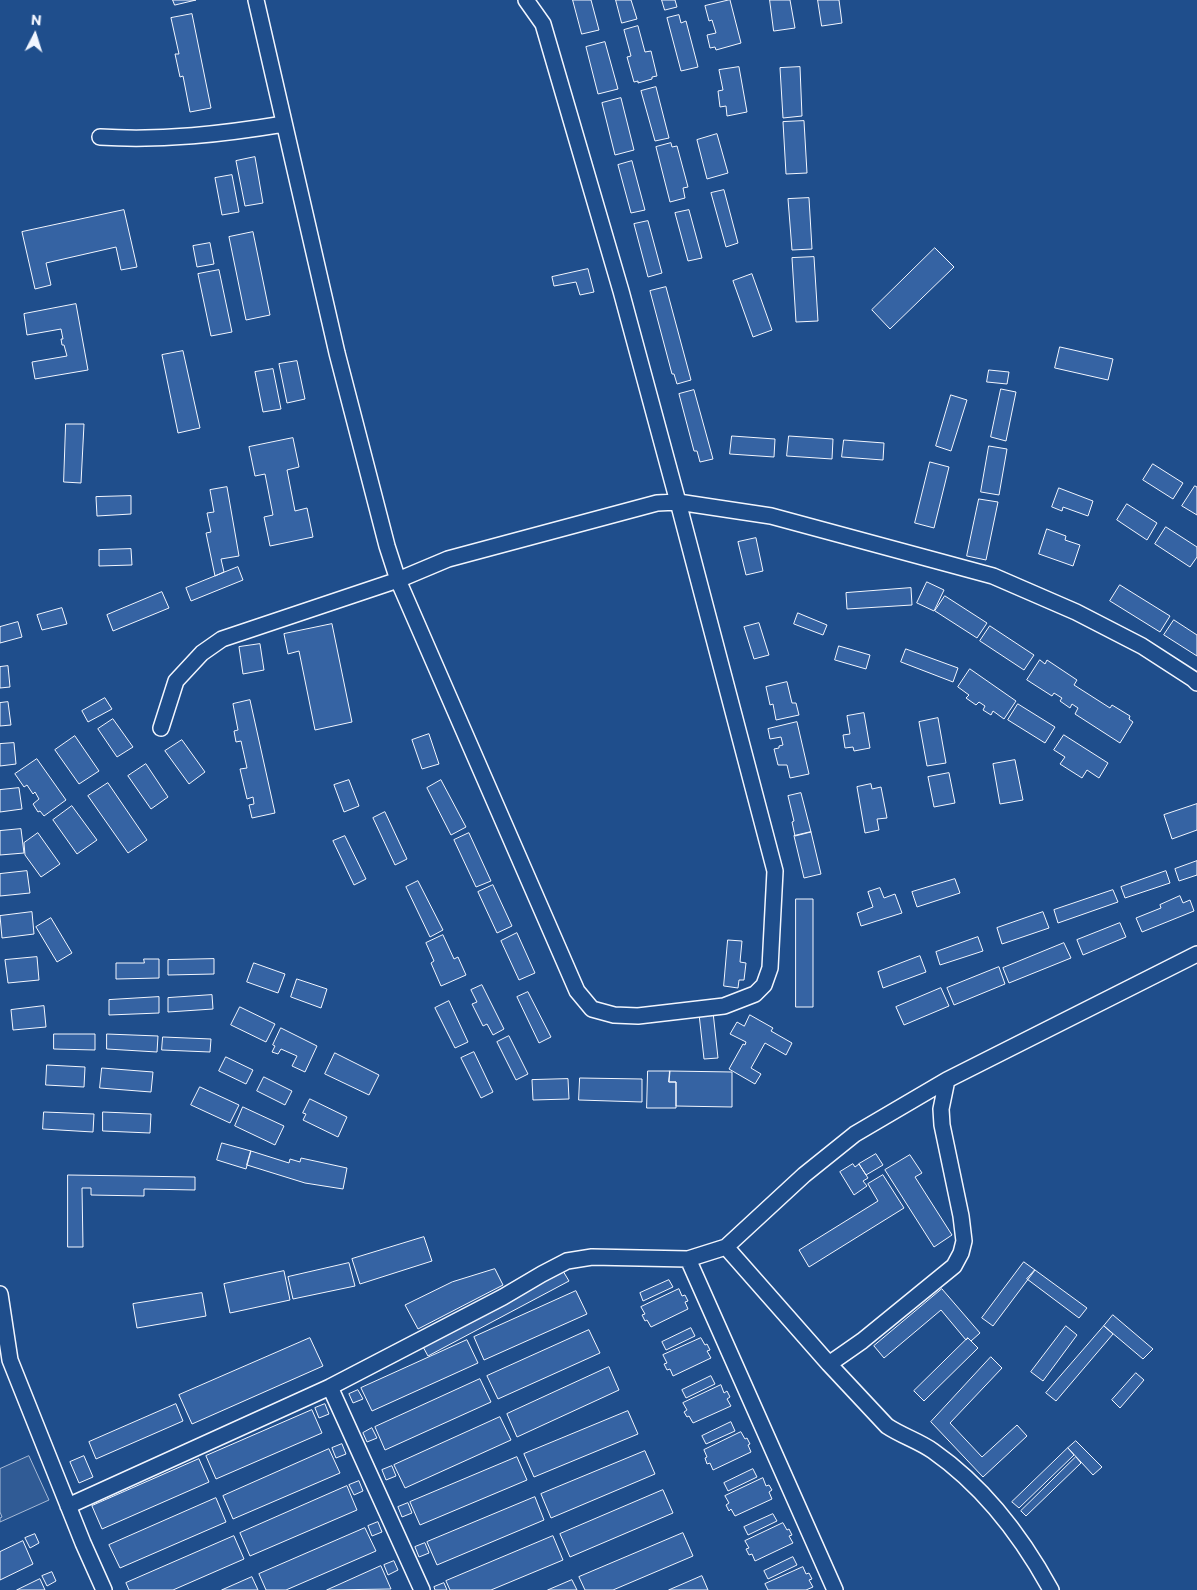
<!DOCTYPE html>
<style>
body{margin:0}
#map{position:relative;width:1197px;height:1590px;overflow:hidden;background:#1f4e8c;font-family:Commissioner,sans-serif}
canvas{display:block}
.north{position:absolute;left:10px;top:10px;width:50px;height:50px;-webkit-text-stroke:4px #1f4e8c;paint-order:stroke;rotate:5deg;font-size:14px;font-weight:700;line-height:20px;text-align:center;color:#f2f6ff}
.north::after{content:'';display:block;margin:auto;width:18px;height:22px;background:#f2f6ff;clip-path:polygon(50% 0,100% 100%,50% 72%,0 100%)}
</style>
<div id="map">
<canvas width="1197" height="1590"></canvas>
<div class="north">N</div>
</div>
<script>
const g = document.querySelector('canvas').getContext('2d');
g.lineJoin = 'round';
function fillPath(path, color) {
  g.fillStyle = color;
  g.fill(path, 'evenodd');
}
function trace(path, color, width, dash) {
  g.strokeStyle = color;
  g.lineWidth = width;
  g.lineCap = dash ? 'butt' : 'round';
  g.setLineDash(dash || []);
  g.stroke(path);
}
const green = new Path2D(`
 M29,1456L49,1500L0,1522V1518L2,1517L0,1512V1469Z`);
fillPath(green, '#305b95');
trace(green, '#a8bbd7', 1);
const building = new Path2D(`
 M173,0H196L175,5Z
 M573,0H591L599,30L582,34Z
 M616,0H631L637,19L622,23Z
 M662,0H675L677,7L665,10Z
 M730,0L741,43L716,50L715,47L710,48L707,35L716,33L712,20L709,21L705,6Z
 M770,0H790L795,28L774,31Z
 M818,0H839L842,23L822,26Z
 M192,14L211,108L190,112L183,76L180,77L175,54H179L171,18Z
 M679,15L681,23L686,21L698,67L681,71L667,18Z
 M638,26L645,52L651,51L657,76L652,77V79L638,83V81L634,82L627,57L631,56L624,30Z
 M605,42L618,89L598,94L586,47Z
 M739,67L747,112L727,116L726,106L720,107L718,91L723,90L719,70Z
 M800,67L802,116L783,118L780,68Z
 M656,87L669,138L655,141L641,91Z
 M621,98L634,150L615,155L602,103Z
 M804,121L807,173L786,174L783,122Z
 M717,134L728,173L707,179L697,140Z
 M671,143L672,147L677,146L688,187L683,188L685,198L670,202L656,147Z
 M255,157L263,203L245,206L236,161Z
 M632,161L645,210L631,213L618,165Z
 M232,175L239,212L222,215L215,178Z
 M724,190L738,243L726,247L711,193Z
 M809,198L812,249L792,250L788,199Z
 M124,210L137,267L121,270L116,247L46,263L51,285L35,289L22,232Z
 M689,210L702,258L688,261L675,213Z
 M648,221L662,273L648,277L634,224Z
 M253,232L270,315L246,320L229,237Z
 M210,243L214,264L197,267L193,246Z
 M935,248L954,267L890,329L872,310Z
 M814,257L818,321L796,322L792,258Z
 M588,269L594,292L580,295L576,282L554,286L552,277Z
 M219,270L232,332L211,336L198,274Z
 M752,274L772,330L753,337L733,281Z
 M666,287L691,380L677,384L674,374H672L650,291Z
 M76,304L88,370L35,379L32,362L67,356L64,345H62L61,339H63L61,329L27,335L24,314Z
 M1060,347L1113,359L1108,380L1055,368Z
 M183,351L200,428L178,433L162,355Z
 M297,361L305,399L287,403L279,364Z
 M273,369L281,409L263,412L255,372Z
 M989,370L1009,372L1007,384L987,382Z
 M1001,389L1016,392L1006,441L991,437Z
 M694,390L713,459L700,462L697,451H694L679,394Z
 M951,395L967,400L951,451L936,446Z
 M66,424H84L81,483L64,482Z
 M732,436L775,439L774,457L730,454Z
 M789,436L833,439L832,459L787,456Z
 M293,438L299,467L287,470L295,511L307,508L313,537L270,546L264,517L273,515L265,474L255,476L249,447Z
 M844,440L884,443L883,460L842,457Z
 M989,446L1007,449L999,495L981,492Z
 M930,462L949,467L934,528L915,523Z
 M1153,464L1183,483L1173,499L1143,480Z
 M1195,486L1197,487V515L1182,506Z
 M227,487L239,556L221,559L224,572L215,576L206,533L211,532L207,513L214,512L210,490Z
 M1059,488L1093,501L1088,516L1063,507L1062,511L1052,507Z
 M131,496V514L97,516L96,497Z
 M979,499L998,502L986,560L967,556Z
 M1127,504L1157,523L1147,540L1117,520Z
 M1166,527L1197,547V557L1190,567L1155,544Z
 M1047,529L1066,536L1065,540L1080,545L1073,566L1039,554Z
 M756,538L763,571L746,575L738,542Z
 M131,549L132,565L99,566V550Z
 M238,567L243,580L191,601L186,588Z
 M927,582L944,590L934,611L917,603Z
 M1120,585L1170,616L1160,632L1110,601Z
 M911,588L912,605L847,609L846,593Z
 M162,592L169,608L113,631L107,615Z
 M945,596L987,623L977,638L935,611Z
 M62,608L67,624L42,630L37,615Z
 M798,613L827,625L823,635L794,624Z
 M1174,620L1197,635V656L1164,635Z
 M18,622L22,637L0,643V627Z
 M759,623L769,655L754,659L744,627Z
 M332,624L352,722L315,730L299,651L288,654L284,634Z
 M990,626L1034,655L1024,670L980,641Z
 M260,644L264,670L243,674L239,647Z
 M839,646L870,655L866,669L835,660Z
 M906,649L958,668L953,682L901,662Z
 M1040,660L1045,664L1047,660L1077,680L1074,685L1110,708L1112,705L1130,716L1129,719L1133,722L1120,743L1075,714L1078,708L1072,704L1070,708L1060,701L1062,698L1054,693L1052,696L1027,680Z
 M8,666L10,687L0,688V667Z
 M970,669L1016,701L1004,719L993,711L991,715L983,710L985,706L979,702L976,705L966,698L969,695L958,687Z
 M787,682L792,703H796L799,715L776,720L773,704L770,705L766,687Z
 M105,698L112,709L88,722L82,711Z
 M250,700L275,813L252,818L249,805L254,804L253,797L247,799L240,769L247,768L241,741L236,742L234,731L238,730L233,704Z
 M8,702L11,725L0,726V703Z
 M1018,704L1055,727L1045,743L1008,720Z
 M864,713L870,748L854,751L853,747L845,748L843,735L850,734L847,716Z
 M938,718L946,763L927,766L919,722Z
 M113,719L133,747L117,757L98,729Z
 M797,722L809,774L790,778L787,765H778L774,749L779,748V746L783,745L781,737L770,739L768,729Z
 M429,734L439,764L422,769L412,740Z
 M1064,735L1108,763L1099,778L1087,770L1082,778L1060,764L1065,757L1054,750Z
 M75,736L99,771L79,784L55,750Z
 M182,740L205,772L189,784L165,751Z
 M14,743L16,764L0,766V744Z
 M37,759L66,800L44,816L40,811L38,812L33,804L39,799L35,792L33,794L27,785L24,787L15,774Z
 M1015,760L1023,800L1000,804L993,764Z
 M146,764L168,797L151,809L128,776Z
 M949,773L955,803L934,807L928,777Z
 M349,780L359,806L344,812L334,785Z
 M441,780L466,827L451,835L427,788Z
 M108,783L147,840L128,853L88,796Z
 M871,784L872,789L881,787L887,818L877,819L879,830L865,833L857,787Z
 M19,788L22,809L0,812V790Z
 M801,793L811,832L795,836L792,822L794,821L788,796Z
 M1197,804V830L1172,839L1164,815Z
 M72,806L97,840L77,854L53,820Z
 M385,812L407,859L395,865L373,818Z
 M21,829L24,853L0,855V831Z
 M811,832L821,874L804,878L794,836Z
 M38,833L60,864L41,877L25,855L24,843Z
 M469,833L491,881L476,887L454,840Z
 M345,836L366,879L354,885L333,841Z
 M1197,861V875L1179,881L1175,869Z
 M27,871L30,893L0,896V874Z
 M1166,871L1170,883L1125,898L1121,887Z
 M955,879L960,893L917,907L912,892Z
 M418,881L443,930L430,937L406,887Z
 M493,885L512,926L497,933L478,892Z
 M880,888L884,898L895,894L902,913L861,926L857,913L873,907L868,892Z
 M1113,890L1118,902L1058,923L1054,910Z
 M1180,896L1183,903L1190,900L1194,911L1142,932L1136,918L1161,908L1160,905Z
 M796,899H813V1007H796Z
 M32,912L34,934L2,938L0,916Z
 M1043,912L1049,928L1002,944L997,928Z
 M51,918L72,953L57,962L36,927Z
 M1120,923L1126,937L1083,955L1077,940Z
 M517,933L535,973L519,980L501,941Z
 M443,935L454,959L458,957L466,975L441,986L431,963L434,961L426,943Z
 M978,937L983,951L940,965L936,952Z
 M728,940L742,941L740,962L746,963L744,980H739L738,988L724,986Z
 M1064,943L1071,958L1009,983L1003,968Z
 M920,956L926,972L883,988L878,972Z
 M37,957L39,980L8,983L5,960Z
 M144,959H159V978L116,979V963H144Z
 M214,959V974L168,975V960Z
 M254,963L285,974L278,993L247,982Z
 M999,967L1005,984L954,1005L947,988Z
 M297,979L327,989L321,1008L291,997Z
 M482,985L504,1029L493,1035L487,1024L483,1026L472,1004L477,1002L471,990Z
 M941,988L949,1006L904,1025L896,1007Z
 M528,992L551,1037L539,1043L517,997Z
 M212,995L213,1009L168,1012V998Z
 M159,997V1013L109,1015V1000Z
 M449,1001L468,1042L455,1048L435,1008Z
 M44,1006L46,1027L13,1030L11,1010Z
 M240,1007L275,1024L266,1042L231,1025Z
 M713,1012L718,1058L704,1059L699,1014Z
 M750,1015L773,1028L771,1031L792,1043L786,1055L765,1043L751,1068L761,1074L755,1084L729,1069L743,1044L745,1045L746,1042L730,1034L737,1022L744,1026Z
 M281,1028L317,1046L305,1072L292,1066L297,1056L281,1049L278,1054L272,1052L275,1046L273,1045Z
 M54,1034H95V1050L54,1049Z
 M107,1034L158,1036L157,1052L107,1049Z
 M509,1036L528,1074L516,1080L497,1042Z
 M163,1037L211,1039L210,1052L162,1050Z
 M474,1052L493,1092L481,1098L461,1058Z
 M335,1053L379,1075L369,1095L325,1074Z
 M226,1057L253,1070L246,1084L219,1071Z
 M47,1065L85,1067L84,1087L46,1085Z
 M102,1068L153,1072L151,1092L100,1088Z
 M648,1071H670L669,1082H676V1108H647Z
 M670,1071L732,1072V1107L676,1106V1082H669Z
 M264,1077L292,1091L285,1105L257,1091Z
 M580,1078L642,1079V1102L579,1100Z
 M568,1079L569,1099L533,1100L532,1080Z
 M200,1087L239,1105L230,1123L191,1105Z
 M310,1099L347,1117L338,1137L303,1120L306,1114L303,1113Z
 M243,1107L284,1126L275,1145L235,1126Z
 M44,1112L94,1114L93,1132L43,1129Z
 M103,1112L151,1114L150,1133L103,1131Z
 M222,1143L251,1151L246,1169L217,1160Z
 M251,1151L289,1163L290,1159L300,1162L301,1158L347,1168L343,1189L305,1183L247,1165Z
 M876,1154L883,1165L866,1175L859,1164Z
 M910,1155L922,1173L915,1177L952,1235L934,1247L885,1170Z
 M853,1164L855,1167L859,1164L868,1178L863,1181L867,1186L854,1195L840,1172Z
 M68,1175L195,1177V1190L144,1189V1196L91,1195V1188H82L83,1247H68Z
 M883,1175L904,1208L809,1267L799,1250L878,1201L868,1184Z
 M424,1237L432,1261L360,1284L352,1259Z
 M1024,1262L1035,1270L993,1326L982,1318Z
 M349,1263L355,1286L293,1299L288,1277Z
 M495,1269L503,1285L418,1329L405,1305L452,1282Z
 M1035,1270L1087,1308L1079,1318L1027,1279Z
 M284,1271L290,1300L230,1313L224,1284Z
 M563,1271L569,1281L428,1356L422,1345Z
 M669,1280L673,1287L643,1301L640,1293Z
 M679,1289L682,1296L685,1295L688,1301L685,1302L688,1309L651,1327L647,1320L645,1321L642,1315L645,1314L641,1307Z
 M942,1289L980,1333L971,1341L968,1338L966,1340L941,1310L884,1358L874,1346Z
 M576,1291L587,1314L484,1360L474,1337Z
 M202,1293L206,1316L137,1328L133,1304Z
 M1113,1315L1153,1349L1143,1359L1104,1326Z
 M1066,1326L1077,1335L1043,1381L1031,1372Z
 M1104,1326L1113,1334L1056,1401L1046,1393Z
 M691,1328L695,1336L666,1350L662,1342Z
 M589,1330L600,1353L498,1399L487,1376Z
 M310,1338L323,1366L192,1424L179,1395Z
 M701,1338L705,1345L707,1344L710,1350L707,1351L711,1358L673,1376L670,1369L667,1370L664,1364L667,1363L663,1355Z
 M968,1338L978,1348L924,1401L914,1391Z
 M467,1340L478,1363L372,1411L361,1388Z
 M991,1357L1002,1368L950,1423L982,1457L1017,1425L1027,1436L983,1477L931,1422Z
 M609,1367L619,1390L517,1437L507,1414Z
 M1136,1373L1144,1380L1120,1408L1112,1400Z
 M711,1376L715,1384L686,1398L682,1390Z
 M480,1379L491,1402L385,1450L375,1427Z
 M721,1385L724,1393L727,1391L730,1397L727,1399L731,1406L693,1423L689,1416L687,1417L684,1412L687,1410L683,1403Z
 M358,1390L363,1399L353,1403L349,1394Z
 M176,1404L183,1421L96,1459L89,1442Z
 M325,1404L329,1414L319,1418L315,1408Z
 M312,1410L322,1433L216,1479L206,1456Z
 M628,1411L638,1434L534,1477L524,1454Z
 M500,1417L511,1440L405,1488L394,1465Z
 M731,1422L735,1431L706,1444L702,1436Z
 M372,1428L377,1438L367,1442L363,1433Z
 M741,1432L745,1439L747,1438L750,1444L748,1445L751,1452L713,1470L710,1463L707,1464L705,1458L707,1457L704,1450Z
 M1076,1441L1102,1467L1093,1475L1068,1448Z
 M342,1444L346,1454L336,1458L332,1448Z
 M1068,1448L1074,1455L1019,1508L1012,1502Z
 M329,1449L340,1473L233,1519L223,1496Z
 M645,1451L655,1474L551,1518L541,1494Z
 M84,1456L93,1477L79,1483L70,1462Z
 M517,1457L527,1480L420,1525L410,1502Z
 M1076,1457L1081,1463L1026,1516L1021,1511Z
 M199,1459L209,1482L102,1529L92,1506Z
 M392,1466L396,1476L386,1480L382,1470Z
 M753,1469L757,1477L728,1491L724,1483Z
 M763,1478L766,1486L769,1485L772,1490L769,1492L772,1499L735,1516L731,1509L729,1511L726,1505L729,1503L725,1496Z
 M359,1481L363,1491L354,1495L349,1485Z
 M347,1486L357,1510L250,1556L240,1533Z
 M663,1490L673,1513L570,1557L560,1534Z
 M535,1497L544,1520L437,1565L427,1542Z
 M216,1498L226,1522L120,1568L109,1545Z
 M408,1503L412,1513L402,1517L398,1507Z
 M773,1514L777,1521L748,1535L744,1527Z
 M378,1522L382,1532L372,1536L368,1526Z
 M783,1523L787,1530L789,1529L792,1535L789,1536L793,1543L755,1561L752,1554L749,1555L746,1549L749,1548L745,1541Z
 M365,1528L376,1551L286,1590H266L259,1574Z
 M683,1533L693,1556L613,1590H585L579,1577Z
 M35,1534L39,1543L30,1548L25,1538Z
 M234,1536L244,1559L173,1590H129L126,1583Z
 M553,1536L563,1560L491,1590H450L446,1581Z
 M23,1541L33,1564L0,1580V1552Z
 M425,1543L429,1553L419,1557L415,1547Z
 M793,1557L797,1565L768,1579L764,1571Z
 M394,1561L398,1570L388,1575L384,1565Z
 M381,1566L391,1589L327,1590Z
 M803,1567L806,1574L809,1573L812,1579L809,1580L813,1587L806,1590H768L765,1584Z
 M52,1572L56,1581L47,1586L42,1576Z
 M702,1576L708,1590H669Z
 M252,1577L258,1590H222Z
 M40,1579L45,1590H17Z
 M572,1580L577,1590H548Z
 M444,1583L447,1590H435L434,1587Z`);
fillPath(building, '#3563a3');
trace(building, '#f2f6ff', 1);
const street = new Path2D(`
 M256,0L337,353L387,546L398,580L577,991L592,1009L614,1015L638,1016L724,1006L755,994L764,985L770,968L775,871L678,502L621,291L543,24L526,0
 M100,137C162,141 223,134 284,124
 M161,728L176,681L202,653L222,639L398,580L448,559L657,503L678,502L771,516L993,576L1076,612L1142,646L1193,679L1197,683
 M726,1247L804,1175L855,1134L947,1080L1197,954
 M688,1259L835,1590
 M0,1294L10,1360L83,1543L104,1590
 M829,1364L862,1341L954,1266L961,1253L964,1241L961,1216L942,1125L941,1109L947,1080
 M330,1387L422,1590
 M68,1506L330,1387L503,1297L542,1274L567,1261L592,1257L688,1259L726,1247L829,1364L887,1426C902,1436 919,1441 933,1451C983,1486 1022,1537 1051,1590`);
trace(street, '#f2f6ff', 18);
trace(street, '#1f4e8c', 15);
</script>
